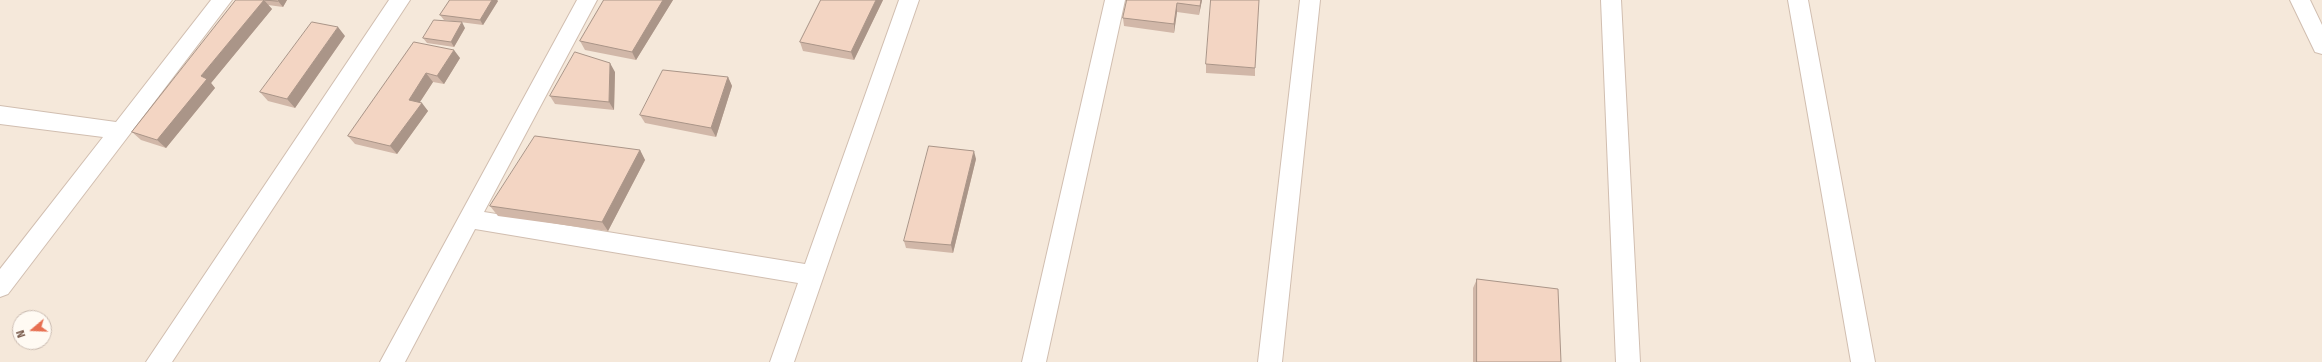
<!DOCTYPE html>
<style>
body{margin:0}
#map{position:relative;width:2322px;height:362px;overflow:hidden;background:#fdf6ec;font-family:"Fira Sans",sans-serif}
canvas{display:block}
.north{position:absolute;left:12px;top:310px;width:40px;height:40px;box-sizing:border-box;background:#fffaf3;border:1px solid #cabbb1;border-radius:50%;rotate:251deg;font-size:11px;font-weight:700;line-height:16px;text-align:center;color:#7a5c4d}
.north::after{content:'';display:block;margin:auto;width:14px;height:18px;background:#e76f51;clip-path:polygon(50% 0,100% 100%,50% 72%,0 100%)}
</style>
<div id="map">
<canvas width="2322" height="362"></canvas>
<div class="north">N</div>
</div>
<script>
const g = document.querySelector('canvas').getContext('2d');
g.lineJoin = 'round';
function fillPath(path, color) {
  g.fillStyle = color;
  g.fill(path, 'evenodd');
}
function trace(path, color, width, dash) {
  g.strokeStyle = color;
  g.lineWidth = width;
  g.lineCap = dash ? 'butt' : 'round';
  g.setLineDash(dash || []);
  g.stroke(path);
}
fillPath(new Path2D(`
 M0,0H2322V362H0ZM20,318H44V342H20Z`), '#f5e8da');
const minor = new Path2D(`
 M211,0H232L8,294L0,297V269L103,137L0,124V106L116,122Z
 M389,0H410L172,362H146Z
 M577,0H597L484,212L805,264L899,0H919L794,362H770L798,283L475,229L405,362H380Z
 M1105,0H1125L1046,362H1022Z
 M1300,0H1320L1282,362H1258Z
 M1601,0H1621L1640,362H1616Z
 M1788,0H1808L1875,362H1851Z
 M2290,0H2310L2322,25V54L2315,52Z`);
trace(minor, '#d1beb0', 2);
fillPath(minor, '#fff');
fillPath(new Path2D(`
 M236,0H287L283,7L268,5L272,9L211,83L215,88L166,148L141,140L132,132Z
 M450,0H497L498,1L483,25L444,20L440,15Z
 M604,0H673L636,60L585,50L580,41Z
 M821,0H883L854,60L803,51L800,42Z
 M1127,0H1202L1199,15L1177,12L1174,33L1124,26L1123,18Z
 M465,28L454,47L427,43L423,38Z
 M345,36L295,108L268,101L260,92Z
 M414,42L460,58L444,84L433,82L420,102L428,111L397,154L355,144L348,136Z
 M1206,64L1255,68V76L1206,73Z
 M615,72L614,110L555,104L550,96Z
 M728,77L732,86L716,137L645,123L640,115Z
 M640,150L645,160L608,231L498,216L490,206Z
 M976,159L953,253L906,248L904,241Z
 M1477,279L1561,362H1473V288Z`), '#d1b7a8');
fillPath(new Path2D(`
 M264,0L272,9L211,83L215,88L166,148L157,140L201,76Z
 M279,0H287L283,7L278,1Z
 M492,0H497L498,1L483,25L480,20Z
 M663,0H673L636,60L632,52Z
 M876,0H883L854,60L851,52Z
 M1201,0H1202L1199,15L1200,6Z
 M1177,3V12L1174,33V24Z
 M462,22L465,28L454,47L451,42Z
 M338,27L345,36L295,108L287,99Z
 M454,50L460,58L444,84L437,76Z
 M610,63L615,72L614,110L609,102Z
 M426,73L433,82L416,108L409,100Z
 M728,77L732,86L716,137L711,128Z
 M422,103L428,111L397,154L390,146Z
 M640,150L645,160L608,231L602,222Z
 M974,151L976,159L953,253L951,245Z`), '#aa9588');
const building = new Path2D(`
 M236,0H264L201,76L207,79L157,140L132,132Z
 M265,0H279L278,1Z
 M450,0H492L480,20L440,15Z
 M604,0H663L632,52L580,41Z
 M821,0H876L851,52L800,42Z
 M1127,0H1201L1200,6L1177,3L1174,24L1123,18Z
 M1211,0H1259L1255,68L1206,64Z
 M434,20L462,22L451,42L423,38Z
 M312,22L338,27L287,99L260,92Z
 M414,42L454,50L437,76L426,73L409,100L422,103L390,146L348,136Z
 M575,52L610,63L609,102L550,96Z
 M663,70L728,77L711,128L640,115Z
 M535,136L640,150L602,222L490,206Z
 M929,146L974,151L951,245L904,241Z
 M1477,279L1558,289L1561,362H1477Z`);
fillPath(building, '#f3d5c3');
trace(building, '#aa9588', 1);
</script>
